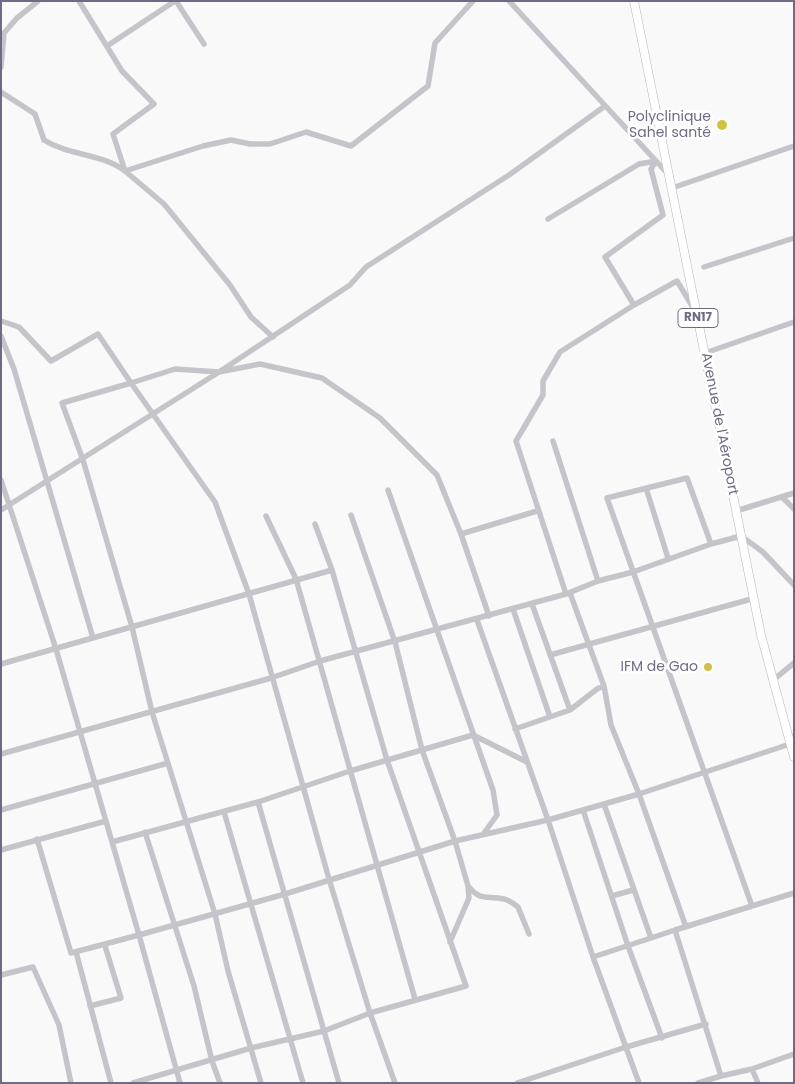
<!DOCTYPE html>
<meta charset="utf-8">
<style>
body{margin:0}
#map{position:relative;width:795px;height:1084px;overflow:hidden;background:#f8f9f8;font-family:Poppins,sans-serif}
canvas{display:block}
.frame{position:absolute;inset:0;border:2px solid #6e6c85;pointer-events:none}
</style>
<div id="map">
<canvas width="795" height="1084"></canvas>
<div class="frame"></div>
</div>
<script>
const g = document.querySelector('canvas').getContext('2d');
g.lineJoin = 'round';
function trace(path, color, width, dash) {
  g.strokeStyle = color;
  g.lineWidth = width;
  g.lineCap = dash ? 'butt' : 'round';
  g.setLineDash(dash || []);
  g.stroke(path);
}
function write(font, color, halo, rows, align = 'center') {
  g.font = font + ' Poppins,sans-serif';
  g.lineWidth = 5;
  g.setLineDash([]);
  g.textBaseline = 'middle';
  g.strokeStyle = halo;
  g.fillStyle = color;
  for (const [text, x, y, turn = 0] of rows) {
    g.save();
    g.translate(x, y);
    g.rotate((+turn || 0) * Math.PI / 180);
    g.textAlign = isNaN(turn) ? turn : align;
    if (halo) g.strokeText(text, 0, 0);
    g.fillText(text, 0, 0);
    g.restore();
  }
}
const major = new Path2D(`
 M634,1L761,635L794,757`);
trace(major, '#b8b8bf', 9);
trace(new Path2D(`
 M79,1L122,71L154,104L113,134L125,171L164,204L230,285L251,317L273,337
 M176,1L204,44
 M509,1L668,174
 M107,46L175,1
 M1,67L4,33L17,18L38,1
 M1,92L35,114L44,140C69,156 101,153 125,171L203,146L231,140L250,144H270L306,132L351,146L428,86L435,43L473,1
 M672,188L794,146
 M548,219L639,164L656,161
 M704,267L794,238
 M634,305L677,281L694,309
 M1,321L19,327L51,361L98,334L131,383L175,369L219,372L350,285L366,267L509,175L605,106
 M1,336L14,369L93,638
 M705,353L794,322
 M553,441L598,581
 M1,480L56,649L139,935L71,953L37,839
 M646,488L668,558
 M388,490L493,790L497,815L484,833
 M782,497L794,509
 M1,510L219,372L260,364L322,378L380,418L437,475L461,534L537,511
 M736,511L794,493
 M351,515L395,642L422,750L455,841L468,886L469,898L450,942
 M266,516L296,579L415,999
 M461,534L489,616
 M711,544L687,478L607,498L752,906L794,893
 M570,593L604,686L611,725L639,794L686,927
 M566,594L516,441L543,395V381L560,352L634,305L605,257L663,215L651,169L656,161
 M513,609L550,717
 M477,620L548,820L593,957L639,1083
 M550,655L755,598
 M1,664L332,570
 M772,681L794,663
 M570,710L597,689L604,686
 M515,729L570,710L532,604
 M1,754L271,678L320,661L566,594L598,581L633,572L711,544L741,536L763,552L794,585
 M258,802L339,1083
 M604,804L651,938L675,930
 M1,810L168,763
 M583,810L628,946L662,1038
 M224,812L303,1083
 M145,832L194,986L212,1061L220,1083
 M112,842L258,802L350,771L473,735L527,762
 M1,850L106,821
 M468,886C481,902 487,895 504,899C509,900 514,904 518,907L529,934
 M612,896L633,890
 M76,952L111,1083
 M593,957L651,938
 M1,975L33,967L59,1025L71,1083
 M90,1006L121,998L105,946
 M752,1069L721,1076L675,930L752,906
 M133,1083L251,1048L324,1031L370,1013L466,986L387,760L332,570L315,524
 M180,1083L139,935L285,894L455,841L548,820L639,794L790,744L794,736
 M261,1083L228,971L215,914L152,712L132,627L83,460L62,403L131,383L215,502L249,594L329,879L370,1013L395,1083
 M517,1083L626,1047L706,1024
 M698,1083L721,1076
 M758,1083L752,1069L794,1054`), '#c5c4cb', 5.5);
trace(major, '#fff', 8);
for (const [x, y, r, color] of [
 [722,125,6,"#d1c140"],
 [708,667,5,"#d1c140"]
]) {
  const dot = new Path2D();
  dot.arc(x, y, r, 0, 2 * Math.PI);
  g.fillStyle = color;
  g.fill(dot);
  trace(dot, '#fff', 2);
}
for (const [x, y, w] of [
 [698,318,40]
]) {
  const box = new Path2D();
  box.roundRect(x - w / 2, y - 9.5, w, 19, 4);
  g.fillStyle = '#fff';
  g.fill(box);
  trace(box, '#6e6c85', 1);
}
write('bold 12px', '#6e6c85', null, [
 ["RN17",698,318]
]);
write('14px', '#6e6c85', '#fff', [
 ["Polyclinique",711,117],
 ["Sahel santé",711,133],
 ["IFM de Gao",698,667]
], 'right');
write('14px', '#6e6c85', '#fff', [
 ["Avenue de l'Aéroport",719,424,79]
]);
</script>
